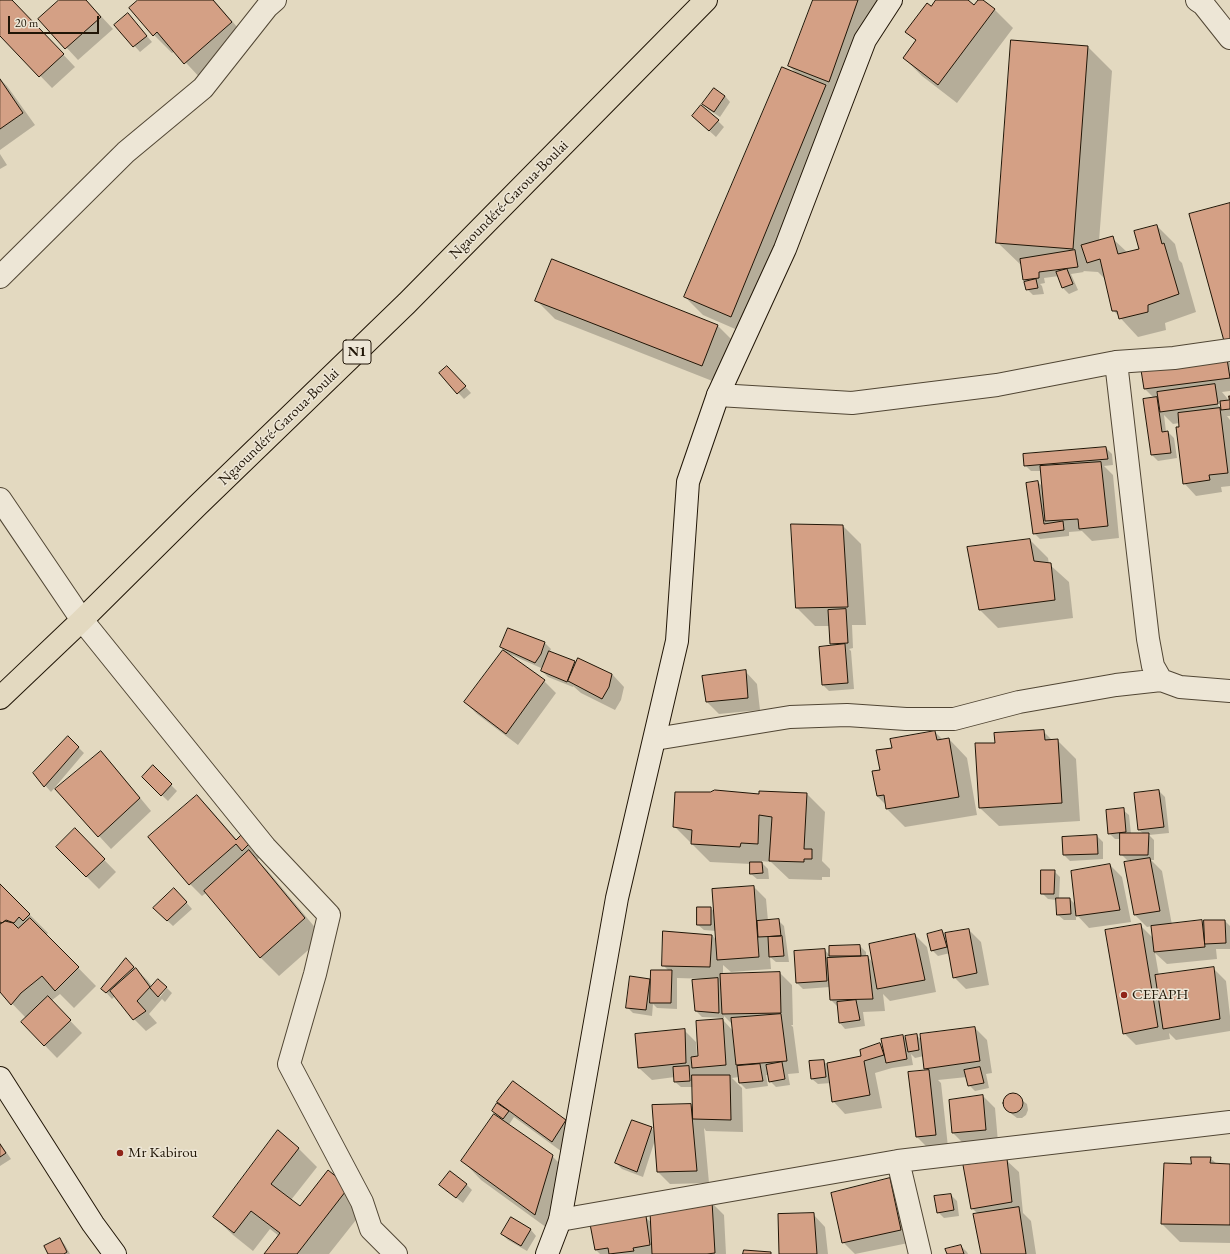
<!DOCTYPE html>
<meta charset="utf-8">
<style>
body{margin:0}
#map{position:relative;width:1230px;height:1254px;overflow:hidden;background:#e3d9c0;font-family:"EB Garamond",serif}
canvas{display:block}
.scale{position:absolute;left:8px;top:16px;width:91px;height:18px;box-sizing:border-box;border:2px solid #201506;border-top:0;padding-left:5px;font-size:12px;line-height:14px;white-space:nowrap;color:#201506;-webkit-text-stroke:3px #ede6d6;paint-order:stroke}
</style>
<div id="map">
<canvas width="1230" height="1254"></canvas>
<div class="scale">20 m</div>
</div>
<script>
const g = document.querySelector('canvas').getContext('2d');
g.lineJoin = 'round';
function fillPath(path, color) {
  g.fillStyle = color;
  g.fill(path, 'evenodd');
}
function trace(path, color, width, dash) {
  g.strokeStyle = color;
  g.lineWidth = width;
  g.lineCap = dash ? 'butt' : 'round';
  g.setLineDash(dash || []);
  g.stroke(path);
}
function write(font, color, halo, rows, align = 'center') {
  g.font = font + ' "EB Garamond",serif';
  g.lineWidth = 3;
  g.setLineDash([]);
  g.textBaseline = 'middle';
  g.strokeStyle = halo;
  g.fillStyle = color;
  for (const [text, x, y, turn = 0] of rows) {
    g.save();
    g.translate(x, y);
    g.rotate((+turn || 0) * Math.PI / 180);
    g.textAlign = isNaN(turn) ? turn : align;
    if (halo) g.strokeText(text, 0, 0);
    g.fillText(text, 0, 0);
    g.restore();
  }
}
fillPath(new Path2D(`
 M0,0H12L75,67L52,88L0,34Z
 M60,0H86L113,29L78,60L40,19Z
 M140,0H214L249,41L203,81L175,51L172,53L154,35Z
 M814,0H883L749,335L703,315L685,297L797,74L789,66Z
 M938,0H966L974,6L979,0H982L995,10L1013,28L957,103L922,76L904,58L917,41L907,31L932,8Z
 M134,21L152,42L140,52L116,25Z
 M1088,47L1112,71L1099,241L1112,238L1128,253L1140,250L1157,226L1175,244L1179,260L1182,263L1196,312L1165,323L1166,330L1138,337L1113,310L1106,280L1098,272L1083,271L1084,272L1071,274L1078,290L1069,294L1063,288L1059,276L1044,278L1045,283L1040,284L1042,286L1044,294L1033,295L1027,289L1026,282L1024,280L1022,266L997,242Z
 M0,79L7,86L35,125L0,150Z
 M725,96L730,102L720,117L709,110L703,104Z
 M693,116L718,121L724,127L716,137Z
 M0,154L7,165L0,169Z
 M536,300L718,326L736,344L720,384L555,319Z
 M1227,360L1230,363V391L1222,392L1227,398L1228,401H1230V416H1227L1230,420V486L1221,487L1222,492L1196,496L1184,483L1180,423L1173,424L1164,415L1166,432H1168L1174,438L1177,458L1158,461L1152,455L1144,400L1155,399L1145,389ZM1215,400L1222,406V409L1214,401Z
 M440,373H453L471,393L464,399Z
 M1106,448L1112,454L1113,465L1104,466L1113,475L1119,538L1092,541L1082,531L1069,532V536L1040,539L1034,533L1038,482L1043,487L1042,471H1031L1025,465Z
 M843,526L861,544L866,625H852L853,648L849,649L851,651L854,689L829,691L823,685L834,646L831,643L830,626H815L797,608Z
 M1030,540L1048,558L1049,564L1069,582L1073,618L998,628L980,610Z
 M508,629L545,643L551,649L549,653L576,664L612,674L624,687L621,700L615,710L581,693L573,686V687L548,677L542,671L545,663L541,668L507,653H506L544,681L556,693L518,745L477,714L465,702L504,650L501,647Z
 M745,671L757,684L760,710L719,714L707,702Z
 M1043,731L1053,741L1057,740L1076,759L1080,821L999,826L980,808L996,744Z
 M935,732L943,740L949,739L967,758L977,815L905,827L887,809L886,805L877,796L881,771L894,749Z
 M78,747L84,753L51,792L34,773Z
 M101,753L113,765L151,811L111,849L56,789Z
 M153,767L177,791L168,801L143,777Z
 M1159,791L1165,797L1169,833L1149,835L1154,840V860H1151L1162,871L1172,925L1202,921L1205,925L1225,921L1230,926V949H1216L1217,959L1167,964L1155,953L1159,976L1213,968L1226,981L1230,1016V1031L1176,1040L1169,1033L1170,1039L1136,1045L1124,1033L1140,925L1153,938L1152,926L1147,927L1135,915V860H1127L1121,854V839H1115L1109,833L1123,810L1129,815L1131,834H1144L1139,830Z
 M807,794L825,812L822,861L830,869V877H822V880L789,879L771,862L760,861L768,869L769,879H757L751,874V864L710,862L674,826L760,795Z
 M197,796L209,808L237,840L241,837L253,849L260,857L257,860L267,870L323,937L279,976L261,958L206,893L202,896L190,884L150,837Z
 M75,830L116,872L99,889L57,847Z
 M1097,836L1103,842V859L1070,861L1064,855L1063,838Z
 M1110,865L1122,877L1131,922L1089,928L1076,914V920H1064L1058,915L1057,900L1048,899L1042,893L1054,871L1060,877L1059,899H1070L1076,905Z
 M0,885L48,933L46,935L96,986L74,1008L60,994L51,1001L82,1033L57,1058L22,1022L26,1018L0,991Z
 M754,887L766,899L768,921L778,920L784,926L789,962H776L770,957L771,969L731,972L723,965V975L780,973L792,985L793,1025H791L793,1027L799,1073L788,1074L790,1085L776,1087L770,1081L769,1075H766L768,1086L746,1089L740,1083L739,1077L732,1078L742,1088L743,1132L706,1131L704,1128L709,1183L670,1184L658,1172L655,1140L643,1177L622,1169L616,1163L651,1128L655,1132L690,1105L694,1108L693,1087H681L675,1082V1077L652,1080L639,1068L684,1030L696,1042L697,1058L723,1020L733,1031L732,1024L724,1016V1018L702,1017L696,1011L708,979L677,978V1009L657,1008L653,1004L652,1016L633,1013L627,1007L649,980L651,982L669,971L663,965L712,935L717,941L716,931L704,930L698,925L711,908L715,913Z
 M180,895L192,909L173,926L154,908Z
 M969,930L981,942L989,985L966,989L954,977L950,953L938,956L932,950L942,931L946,934Z
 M915,935L927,947L936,992L890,1001L883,994L885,1011L863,1012L865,1026L845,1029L840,1023L838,1007L831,1000L830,987L803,989L797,983L825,950L830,956V947L860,946L866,952V957H868L873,963Z
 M127,960L148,981L160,997L167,988L172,993L165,1002L162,999L149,1014L157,1023L146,1031L134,1019L115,996L112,999L103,989Z
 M975,1028L987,1040L992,1073L986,1074L989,1088L975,1091L969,1085L967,1077L938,1080L941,1083L948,1147L929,1149L917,1137L928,1071L925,1068L924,1056L915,1058L911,1054L913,1065L892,1068L875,1073L882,1108L845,1114L833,1101L831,1083L818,1084L812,1079L823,1061L829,1066L862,1057L880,1044L884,1048L903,1036L907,1040L916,1035L922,1040Z
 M513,1082L566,1120L578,1133L565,1154L514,1117L508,1126L552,1156L570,1174L554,1233L481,1180L463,1161L502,1120L493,1111L505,1109L499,1102Z
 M1010,1094L1015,1095L1027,1104L1028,1110L1026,1115L1022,1118H1017L1005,1109L1004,1103L1005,1098Z
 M983,1096L995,1108L998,1142L965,1145L953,1133L950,1101Z
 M0,1143L11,1159L0,1166Z
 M298,1148L317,1167L291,1200L300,1208L328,1172L367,1206L329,1254H265L279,1236L270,1229L253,1251L233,1235L214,1217Z
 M1210,1158L1217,1164L1230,1165V1243L1180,1242L1162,1224L1192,1165Z
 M1006,1160L1019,1172L1023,1213L1031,1221L1036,1254H982L978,1214L972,1208Z
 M889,1179L902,1192L913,1242L855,1254L843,1242Z
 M466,1184L472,1190L463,1203L446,1190Z
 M951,1195L957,1201L959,1216L944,1218L938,1212L935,1196Z
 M711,1202L724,1215L726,1254H600L595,1249L645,1217L652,1223Z
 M813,1214L825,1227L828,1254H780Z
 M511,1218L531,1230L536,1236L527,1251L508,1240L502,1234Z
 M60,1239L65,1245L70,1254H49Z
 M961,1246L967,1252L968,1254H948Z`), '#0003');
const building = new Path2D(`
 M0,0H12L64,54L39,77L0,36Z
 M59,0H86L101,17L65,49L38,19Z
 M138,0H213L232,22L184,64L157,32L153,36L129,8Z
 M813,0H858L829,82L788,66Z
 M936,0H968L974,5L978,0H983L995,9L938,85L903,58L916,40L905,32L927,3L931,6Z
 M128,13L147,36L133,47L114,25Z
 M1011,40L1088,46L1073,249L996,243Z
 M782,67L826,85L731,317L684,297Z
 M0,79L23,113L0,129Z
 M714,88L725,96L714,112L702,104Z
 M701,105L719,120L709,131L692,116Z
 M1230,203V340L1224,341L1189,214Z
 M1157,225L1162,244L1164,243L1179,294L1148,305V312L1119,319L1117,311H1112L1100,259L1087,263L1081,245L1113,236L1118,254L1139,249L1134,231Z
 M1075,250L1078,267L1039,272V278L1023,280L1020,259Z
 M552,259L718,325L702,366L535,301Z
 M1067,269L1073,284L1062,288L1056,272Z
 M1036,279L1038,288L1026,290L1024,282Z
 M1227,359L1230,378L1144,389L1141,370Z
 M447,366L466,386L457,394L439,373Z
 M1215,384L1218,404L1160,412L1157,392Z
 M1229,396H1230V409L1221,410L1220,401L1229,400Z
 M1157,397L1162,432L1168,431L1171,453L1151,455L1143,399Z
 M1220,408L1228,473L1209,475L1210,480L1183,484L1176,427H1179L1178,413Z
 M1106,447L1108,459L1024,466L1023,454Z
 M1101,462L1108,526L1079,529L1078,519L1045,521L1040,466Z
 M1038,481L1044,524L1063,521L1064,530L1033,534L1026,483Z
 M791,524L843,525L848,607L796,608Z
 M1030,539L1034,561L1051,563L1055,600L979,610L967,547Z
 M846,609L848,643L830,644L828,610Z
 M508,628L545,642L541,654L535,663L500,647Z
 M845,644L848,683L822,685L819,647Z
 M503,650L545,680L506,734L464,702Z
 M549,651L575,661L567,682L541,671Z
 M578,658L612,674L609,687L602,699L568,681Z
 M746,670L748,698L706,702L702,676Z
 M1044,730L1045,740L1058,739L1062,803L979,808L975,743H995L994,733Z
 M935,731L937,740L949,738L959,797L886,809L884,795L877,796L872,771L880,770L876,750L892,748L890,739Z
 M68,736L79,747L44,787L33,773Z
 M101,751L140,798L98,837L55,789Z
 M153,765L172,784L161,796L142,777Z
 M715,790L759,794V791L807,793L804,849H812V859H804V862L769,861L772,817L759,815L758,844L741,843L740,847L691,844L692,830L673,827L675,792H710Z
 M1159,790L1164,827L1138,830L1134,793Z
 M197,795L236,840L241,835L249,844L242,851L236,844L189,885L148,837Z
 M1124,808L1126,832L1108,834L1106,810Z
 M75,828L105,859L86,877L56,847Z
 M1120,833H1149L1148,855H1120Z
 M1097,835L1098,854L1063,855L1062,837Z
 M249,850L305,918L260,958L204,891Z
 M1150,858L1160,911L1134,915L1124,862Z
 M750,862H762L763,873L750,874Z
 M1110,864L1120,910L1076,916L1071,871Z
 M1041,870H1055L1054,894H1041Z
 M0,884L30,914L23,921L19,917L14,923L6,920L2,923L0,922Z
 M754,886L759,957L717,960L712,889Z
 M174,888L187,902L167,921L153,908Z
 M1056,898H1070L1071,914L1057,915Z
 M697,907H711V925H697Z
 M30,918L79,967L55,991L42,976L21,993L11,1005L0,992V924L5,921L13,923L18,928Z
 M779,919L781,936L758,937L757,921Z
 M1202,920L1205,947L1154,952L1151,926Z
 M1204,920H1225L1226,943L1205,944Z
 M1141,924L1158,1027L1123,1034L1105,930Z
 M969,929L977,973L953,978L945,933Z
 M942,930L947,947L931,951L927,934Z
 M663,931L712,935L710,967L662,966Z
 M915,934L925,980L877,989L869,944Z
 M782,936L784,956L769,957L768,937Z
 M860,945L861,956H829V946Z
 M825,949L827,981L796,983L794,951Z
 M868,956L873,999L830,1000L827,958Z
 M126,958L134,967L106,993L101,989Z
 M1214,967L1220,1019L1163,1029L1155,975Z
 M136,968L150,987L137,1001L146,1011L133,1020L110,991Z
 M651,970H672L671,1003H650Z
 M780,972L781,1013L722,1014L720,974Z
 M630,976L650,979L646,1010L626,1008Z
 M718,978L719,1013L695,1011L692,980Z
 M158,979L167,987L158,997L150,988Z
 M48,996L71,1020L44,1046L21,1022Z
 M856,1000L860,1020L839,1023L837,1002Z
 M781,1014L787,1061L736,1065L731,1018Z
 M723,1019L726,1065L692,1068L691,1057L698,1056L696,1021Z
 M975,1027L980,1061L924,1069L920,1034Z
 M685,1029L686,1063L638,1068L635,1034Z
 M917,1034L919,1050L908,1052L905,1036Z
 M903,1035L907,1059L886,1063L881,1039Z
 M880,1043L884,1055L864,1061L870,1095L832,1102L827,1063L861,1056L860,1050Z
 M824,1060L826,1077L811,1079L809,1061Z
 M782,1062L785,1079L769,1082L766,1065Z
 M760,1064L763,1081L739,1083L737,1066Z
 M689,1066L690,1081L674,1082L673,1067Z
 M980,1067L984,1083L968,1086L964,1070Z
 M929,1070L936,1135L916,1137L908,1072Z
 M692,1075H730L731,1120L693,1119Z
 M513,1081L566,1120L552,1142L497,1102Z
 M1003 1103a10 10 0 1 1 20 0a10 10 0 1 1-20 0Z
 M983,1095L986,1130L952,1133L949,1100Z
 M497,1103L509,1111L503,1119L492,1111Z
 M691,1104L697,1171L657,1172L652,1105Z
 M494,1114L553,1155L535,1215L461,1161Z
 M632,1120L652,1127L637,1172L615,1163Z
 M278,1130L299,1148L271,1184L300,1206L328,1170L349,1187L297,1254H264L280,1233L251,1211L234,1233L213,1217Z
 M0,1144L6,1153L0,1157Z
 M1191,1157H1211L1210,1163L1230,1164V1225L1161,1224L1164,1163L1191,1164Z
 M1007,1159L1012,1202L971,1209L963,1165Z
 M450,1171L467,1184L456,1198L439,1185Z
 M890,1178L901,1230L842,1243L831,1193Z
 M951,1194L954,1210L937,1213L934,1196Z
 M712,1201L715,1253L707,1254H652L650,1211Z
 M1019,1207L1026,1254H981L973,1214Z
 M814,1213L817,1254H779L778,1214Z
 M646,1216L650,1245L633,1248L634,1251L609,1254L608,1248L595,1250L590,1224Z
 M511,1217L531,1229L521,1246L501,1234Z
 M60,1238L67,1252L64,1254H48L44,1246Z
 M961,1245L964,1254H947L945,1249Z
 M744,1250L771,1252V1254H743Z`);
fillPath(building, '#d4a085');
trace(building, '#201506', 1);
const street = new Path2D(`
 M1197,0L1203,4L1230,38
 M0,277L126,152L203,88L267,7L275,0
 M1116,362L1148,639L1153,666L1161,680L1180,687L1230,691
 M718,395L852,403L997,385L1116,362L1174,358L1230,350
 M0,499L82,620L265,847L329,915L315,974L289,1064L362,1202L371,1229L396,1254
 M655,739L790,717L847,715L906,719H954L1019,702L1116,685L1161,680
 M898,1161L920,1254
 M560,1220L898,1161L1230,1122`);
const secondary = new Path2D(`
 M0,1078L93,1224L115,1254
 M547,1254L560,1220L617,898L677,641L688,482L718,395L785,249L865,40L891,0`);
const highway = new Path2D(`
 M0,698L82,620L198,505L407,303L706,0`);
trace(street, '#514634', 24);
trace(secondary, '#201506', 24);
trace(highway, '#201506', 24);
trace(street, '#ede6d6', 22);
trace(secondary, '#ede6d6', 22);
trace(highway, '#e3d9c0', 22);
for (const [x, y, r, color] of [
 [1124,995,4,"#8f2418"],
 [120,1153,4,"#8f2418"]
]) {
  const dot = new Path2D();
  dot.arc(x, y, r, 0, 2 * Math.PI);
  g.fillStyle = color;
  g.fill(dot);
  trace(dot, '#ede6d6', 1.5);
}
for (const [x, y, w] of [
 [357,352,28]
]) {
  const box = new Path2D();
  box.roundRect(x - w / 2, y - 12, w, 24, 3);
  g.fillStyle = '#ede6d6';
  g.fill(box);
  trace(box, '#201506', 1);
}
write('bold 14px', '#201506', null, [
 ["N1",357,352]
]);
write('15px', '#201506', '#ede6d6', [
 ["Ngaoundéré-Garoua-Boulai",509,200,-45],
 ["Ngaoundéré-Garoua-Boulai",279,427,-44]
]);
write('15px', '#201506', '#ede6d6', [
 ["CEFAPH",1132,995],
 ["Mr Kabirou",128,1153]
], 'left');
</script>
